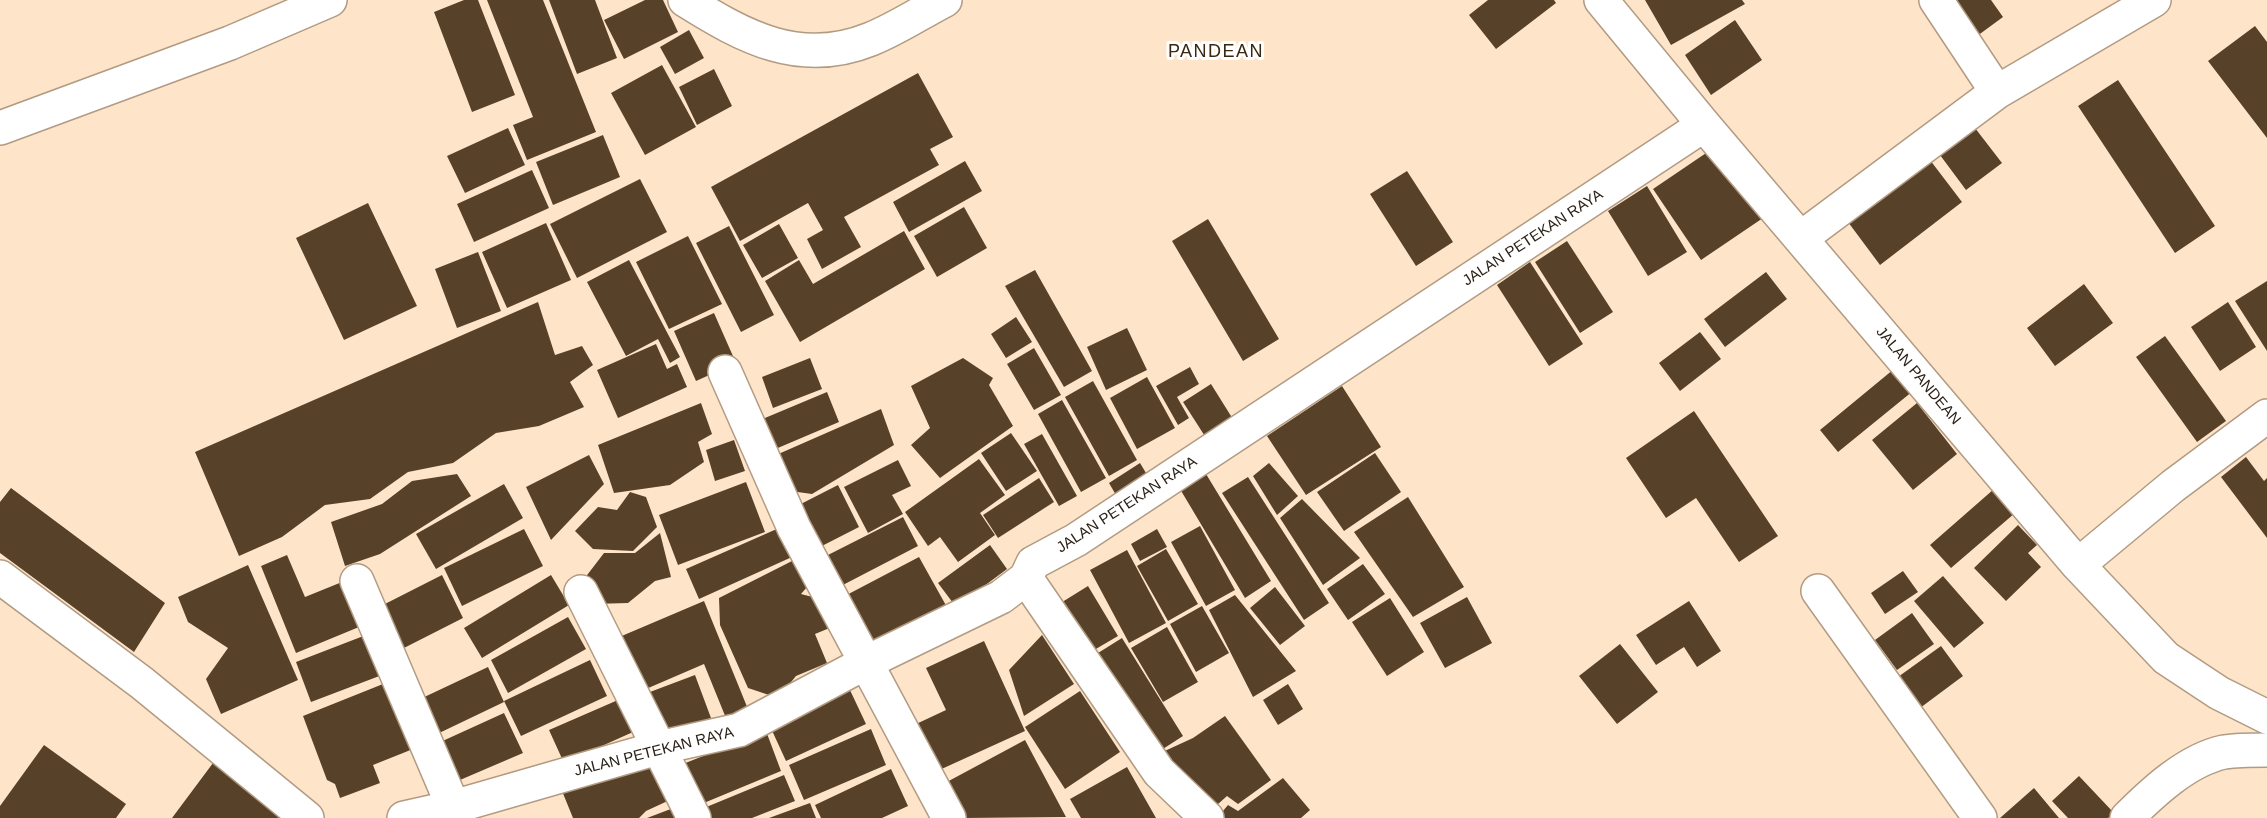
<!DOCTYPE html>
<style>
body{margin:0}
canvas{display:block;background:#fee5ca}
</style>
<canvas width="2267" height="818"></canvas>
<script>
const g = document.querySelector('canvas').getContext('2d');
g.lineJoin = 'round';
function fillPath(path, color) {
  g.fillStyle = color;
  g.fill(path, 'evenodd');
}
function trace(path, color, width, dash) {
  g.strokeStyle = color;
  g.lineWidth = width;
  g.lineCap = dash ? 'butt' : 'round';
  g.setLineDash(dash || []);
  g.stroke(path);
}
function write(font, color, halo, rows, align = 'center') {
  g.font = font + ' Arial,sans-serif';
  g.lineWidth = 6;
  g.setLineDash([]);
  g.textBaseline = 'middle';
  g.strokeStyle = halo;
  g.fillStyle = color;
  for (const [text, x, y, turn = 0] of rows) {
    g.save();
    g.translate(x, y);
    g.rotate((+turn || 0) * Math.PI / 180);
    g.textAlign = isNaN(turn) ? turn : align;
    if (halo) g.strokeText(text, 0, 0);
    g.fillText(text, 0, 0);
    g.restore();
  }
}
fillPath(new Path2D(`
 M464,0H478L515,95L472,112L434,12Z
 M487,0H543L596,132L527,160L513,125L533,117Z
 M549,0H595L617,58L577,74Z
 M645,0H663L678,32L624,59L604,20Z
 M1488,0H1554L1556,3L1496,49L1469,15Z
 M1645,0H1742L1745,4L1671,45Z
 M1947,0H1991L2003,17L1973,39Z
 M1735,20L1762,60L1711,95L1685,55Z
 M2255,26L2267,42V138L2208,61Z
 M689,30L704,58L675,74L660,47Z
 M662,65L696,127L645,155L611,93Z
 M714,69L732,106L697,125L679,87Z
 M918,73L953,137L930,149L939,165L844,217L861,247L822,269L807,239L823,230L808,203L740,241L711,187Z
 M2118,80L2215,226L2175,253L2078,106Z
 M508,128L525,165L465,193L447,156Z
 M1975,128L2002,163L1966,190L1940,155Z
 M603,135L620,177L553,205L536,162Z
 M1715,147L1763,218L1701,260L1653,189Z
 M1930,160L1962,202L1880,265L1848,222Z
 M965,161L982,191L909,232L893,202Z
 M532,170L549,208L474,242L457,204Z
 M1407,171L1453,242L1416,266L1370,194Z
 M640,179L667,232L577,278L550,224Z
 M1647,186L1687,252L1648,276L1608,211Z
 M368,203L417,306L344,340L296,238Z
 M964,207L987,248L937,277L914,236Z
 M1208,219L1279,339L1243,361L1172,241Z
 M546,223L571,280L507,308L482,252Z
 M779,224L798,258L762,278L743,245Z
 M729,226L774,315L741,332L696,243Z
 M904,231L925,269L800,342L765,281L799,260L813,284Z
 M688,236L722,304L669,329L636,262Z
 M1567,241L1613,312L1580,333L1535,262Z
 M478,252L501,311L457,328L435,269Z
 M629,260L680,357L670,363L658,339L626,356L587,282Z
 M1530,262L1583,344L1549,366L1497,285Z
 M1035,270L1092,371L1064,387L1005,286Z
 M1766,272L1787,299L1725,347L1704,319Z
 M2267,281V351L2235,301Z
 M2084,284L2113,323L2055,366L2027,328Z
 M538,302L555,355L582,346L593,365L570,382L584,407L539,426L496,433L453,463L408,472L370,499L325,505L282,537L239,556L195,452Z
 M2228,302L2256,347L2220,371L2191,327Z
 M714,313L736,363L696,381L674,331Z
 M1016,317L1032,342L1006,358L991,334Z
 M1127,328L1147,370L1106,390L1087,347Z
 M1700,332L1721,359L1680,391L1659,363Z
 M2165,336L2226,421L2197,442L2136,357Z
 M656,344L667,369L677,364L687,387L618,418L597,370Z
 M1034,348L1061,395L1034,410L1007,364Z
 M810,358L822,389L773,408L762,377Z
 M963,358L993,378L989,385L1013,426L940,478L911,445L930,428L911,386Z
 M1190,367L1199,384L1177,397L1189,418L1178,425L1156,386Z
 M1894,369L1913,391L1838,452L1820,430Z
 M1147,377L1175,428L1137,449L1110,398Z
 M1093,381L1137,460L1109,476L1065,397Z
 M1211,384L1236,424L1208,441L1183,402Z
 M1342,386L1381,447L1306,495L1267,436Z
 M827,392L839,422L766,453L753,423Z
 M1062,400L1106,478L1081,492L1038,414Z
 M701,403L712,434L698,442L704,462L670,485L614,493L598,445Z
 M1917,403L1957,454L1913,490L1872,440Z
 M881,409L894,445L812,494L783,490L767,459Z
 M1694,411L1778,536L1739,562L1696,498L1666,518L1626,458Z
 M1011,433L1037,471L1006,491L981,453Z
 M1042,434L1077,496L1059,506L1024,444Z
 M734,440L745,471L715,481L706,450Z
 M1375,453L1401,492L1344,531L1317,492Z
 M589,455L604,484L551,540L526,487Z
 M2246,457L2264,481L2267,478V538L2221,477Z
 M979,459L1005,495L980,513L995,535L958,562L940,537L928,546L905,512Z
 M898,460L911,486L892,495L903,514L868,533L844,487Z
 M1140,463L1152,483L1120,502L1109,483Z
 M1269,463L1298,496L1277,515L1253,476Z
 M1203,469L1271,581L1245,598L1177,484Z
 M457,474L471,496L380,554L345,566L331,522L382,504L412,481Z
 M1248,477L1329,603L1304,620L1222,493Z
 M1039,478L1054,502L998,538L983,515Z
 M746,482L765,532L678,565L659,515Z
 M504,484L523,518L436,569L416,534Z
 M838,485L859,527L816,549L793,508Z
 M11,488L165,603L134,652L0,553V502Z
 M1994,489L2015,513L1951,568L1930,545Z
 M630,492L646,497L657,527L633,551L593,549L575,531L598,507L617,510Z
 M1408,497L1464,587L1413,617L1354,532Z
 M1302,499L1360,558L1323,585L1280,518Z
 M903,517L918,546L839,587L824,557Z
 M2018,525L2037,545L2028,553L2041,567L2006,601L1974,568Z
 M1200,526L1235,590L1206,606L1171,542Z
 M779,528L792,557L699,599L686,569Z
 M524,529L543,566L462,606L444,568Z
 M1157,529L1167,547L1140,561L1131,544Z
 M660,533L671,577L655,581L628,603L592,604L581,583L604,553H635Z
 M990,545L1007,569L956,607L938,583Z
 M1166,549L1198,604L1168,621L1137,566Z
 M1127,550L1166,623L1129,643L1090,570Z
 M287,555L305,597L342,582L359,627L296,653L261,566Z
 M919,557L948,609L872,649L839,599Z
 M794,560L807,587L801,594L820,599L832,627L815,634L827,663L796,676L778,698L748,688L720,625L719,598Z
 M1363,564L1385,594L1348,620L1327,589Z
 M248,565L298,680L221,714L206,679L228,648L188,622L178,597Z
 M1903,571L1918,592L1885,614L1871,593Z
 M442,575L463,618L402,649L379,607Z
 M551,575L569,605L482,658L464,628Z
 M1943,576L1984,623L1954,648L1914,601Z
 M1088,586L1118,636L1089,653L1059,604Z
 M1275,587L1305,626L1280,645L1250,608Z
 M1235,595L1296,671L1253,697L1209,610Z
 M1467,597L1492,643L1445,668L1420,623Z
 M1390,598L1424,652L1387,676L1352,622Z
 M704,601L750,714L728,723L704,664L639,692L617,638Z
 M1689,601L1721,651L1697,667L1684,647L1656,665L1636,635Z
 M1202,606L1229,653L1196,672L1170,624Z
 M1912,613L1934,644L1897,670L1875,640Z
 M568,617L586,649L508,693L491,660Z
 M1167,627L1198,682L1163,702L1131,648Z
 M366,635L382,675L311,702L296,662Z
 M1042,635L1074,684L1024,716L1009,670Z
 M1122,638L1183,736L1152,756L1090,658Z
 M984,641L1025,731L935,772L914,725L946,710L926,668Z
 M1620,644L1658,692L1617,724L1579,676Z
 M1941,646L1963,676L1920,708L1898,677Z
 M590,660L607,696L521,736L504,701Z
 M488,667L504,702L435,735L418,700Z
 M695,675L711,718L657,737L642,695Z
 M393,680L418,747L373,765L380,783L340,798L335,784L327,780L303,716Z
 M1288,684L1303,709L1278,725L1263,700Z
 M849,688L866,724L786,761L769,724Z
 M1080,691L1120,752L1065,789L1025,727Z
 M618,700L633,732L564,763L549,730Z
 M504,713L523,753L453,783L436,744Z
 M1225,716L1271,780L1238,804L1227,796L1208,813L1156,755L1193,738Z
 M871,729L886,765L804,800L789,765Z
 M766,731L781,771L699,805L683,764Z
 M1025,740L1066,817L964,818L945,783Z
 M44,745L126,804L116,818H0V806Z
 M654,753L672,799L646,811L639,818H573L562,791Z
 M213,763L288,818H172Z
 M1127,767L1156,818H1081L1070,799Z
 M891,769L908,806L882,818H821L815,805Z
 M784,775L795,801L752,818H708L704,808Z
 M2079,776L2114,813L2108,818H2068L2052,801Z
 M1283,778L1310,810L1301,818H1217L1228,805L1238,811Z
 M2034,788L2059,818H2000Z
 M810,803L816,818H769Z
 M676,807L680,818H647Z`), '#574229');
const minor = new Path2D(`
 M685,0C744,37 800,68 871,39C896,29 920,13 945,0
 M1601,0L1704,125L2078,565L2166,658L2219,693L2267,717
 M1936,0L1997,92
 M0,128L230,43L330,0
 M1801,238L1997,92L2154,0
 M725,372L794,528L949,818
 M2078,565L2173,486L2267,416
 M0,577L142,683L307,818
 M1026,578L1159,772L1207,818
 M357,581L458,818
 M1818,591L1980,818
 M581,592L694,818
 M404,818L453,807L658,748L739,730L865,663L1001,597L1026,578L1033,563L1076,540L1704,125
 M2127,818C2153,792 2187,760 2224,752C2238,750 2253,750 2267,750`);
trace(minor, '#b29b82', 36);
trace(minor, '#fff', 33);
write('15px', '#281f15', '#fff', [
 ["JALAN PETEKAN RAYA",1533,238,-33],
 ["JALAN PANDEAN",1918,376,50],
 ["JALAN PETEKAN RAYA",1127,505,-33],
 ["JALAN PETEKAN RAYA",654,752,-14]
]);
g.letterSpacing = '1.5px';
write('18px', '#3a2710', '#fff', [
 ["PANDEAN",1216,52]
]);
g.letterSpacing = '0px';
</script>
